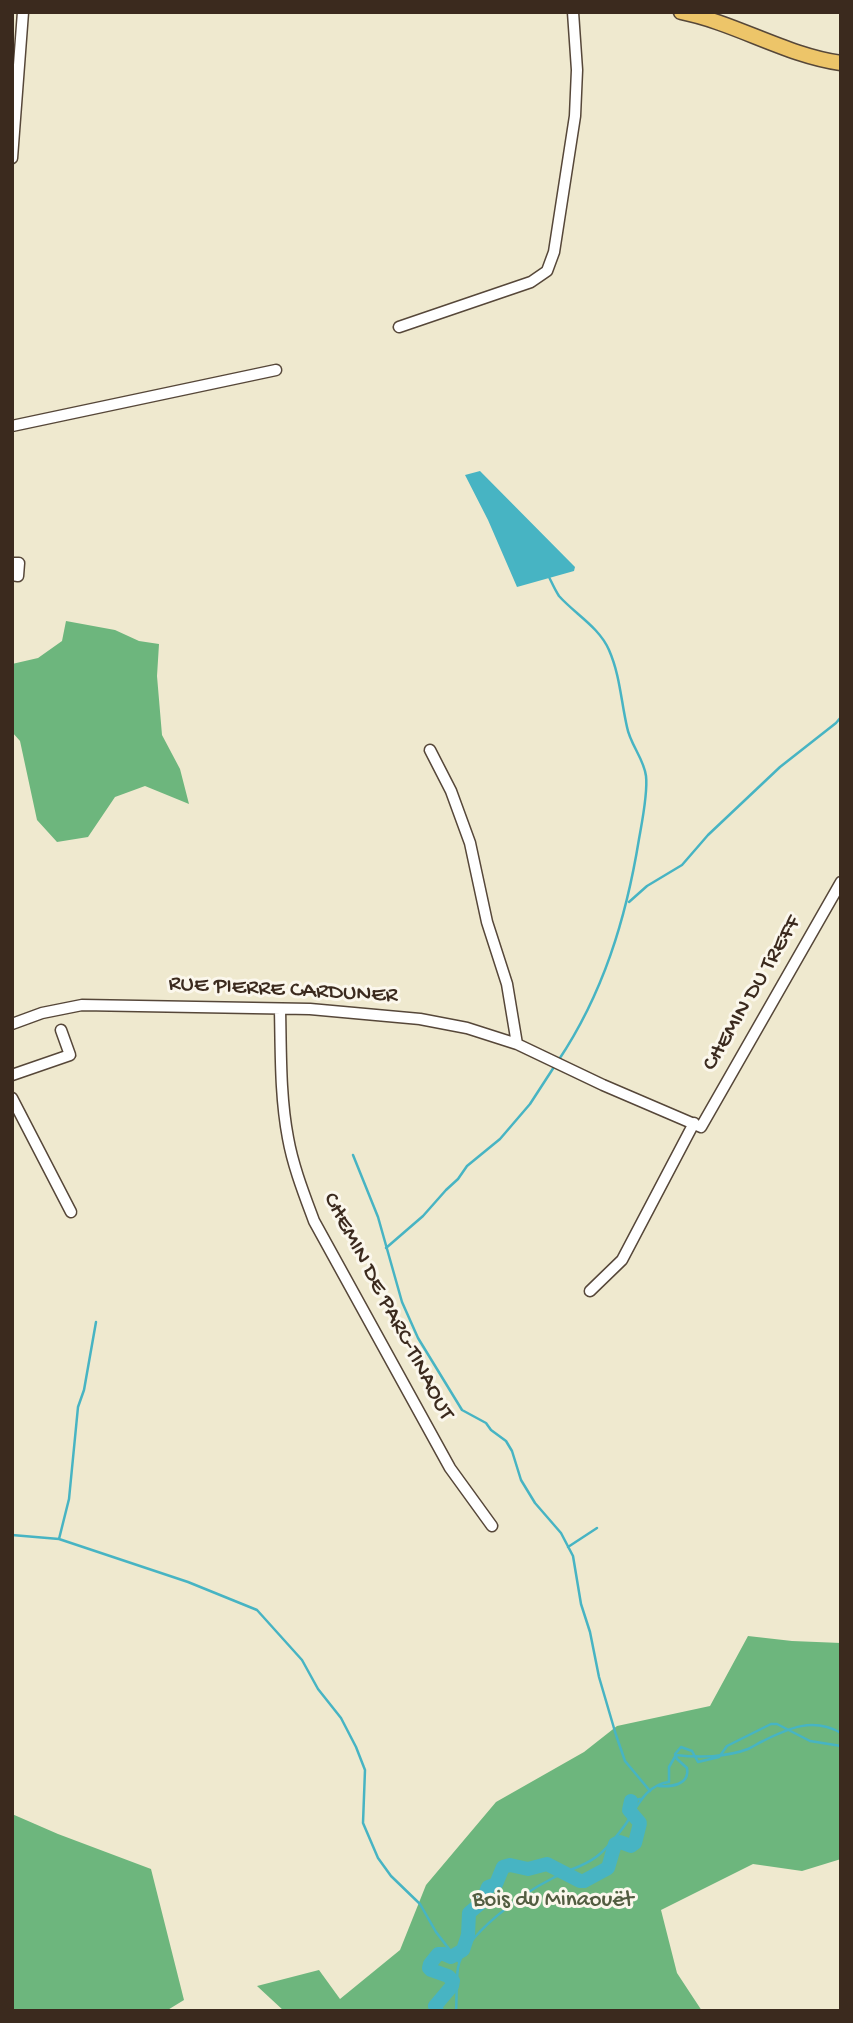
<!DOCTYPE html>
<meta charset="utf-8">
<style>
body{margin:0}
#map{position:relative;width:853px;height:2023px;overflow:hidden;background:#efe9cf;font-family:"Gochi Hand",sans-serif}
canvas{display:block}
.frame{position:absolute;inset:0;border:14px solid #3b2a1e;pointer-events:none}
</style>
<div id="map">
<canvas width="853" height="2023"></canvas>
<div class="frame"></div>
</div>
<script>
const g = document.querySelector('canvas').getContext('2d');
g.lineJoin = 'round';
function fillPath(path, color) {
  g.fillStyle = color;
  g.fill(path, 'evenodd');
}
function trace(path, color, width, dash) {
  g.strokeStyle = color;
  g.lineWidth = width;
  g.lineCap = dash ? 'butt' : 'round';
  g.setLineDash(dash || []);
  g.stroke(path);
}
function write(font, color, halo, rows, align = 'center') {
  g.font = font + ' "Gochi Hand",sans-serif';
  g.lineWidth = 6;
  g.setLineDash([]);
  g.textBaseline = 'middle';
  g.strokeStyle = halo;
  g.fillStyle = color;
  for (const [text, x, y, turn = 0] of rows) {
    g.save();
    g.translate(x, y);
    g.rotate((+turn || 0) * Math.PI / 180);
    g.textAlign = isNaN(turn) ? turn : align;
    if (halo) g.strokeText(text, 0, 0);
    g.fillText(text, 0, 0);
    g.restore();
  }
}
fillPath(new Path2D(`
 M66,621L115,630L139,641L159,644L157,676L162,735L180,769L189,804L145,786L115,797L88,837L57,842L37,820L20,741L12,732V664L38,658L62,641Z
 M748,1636L792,1641L841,1643V1859L802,1871L753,1864L661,1910L677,1973L702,2011H284L257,1986L319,1970L340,1999L400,1950L426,1885L496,1802L584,1752L617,1726L710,1706Z
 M12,1814L58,1834L151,1869L184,2000L166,2011H12Z`), '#6db67d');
fillPath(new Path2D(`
 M480,471L575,567L574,571L517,587L488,520L465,475Z`), '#47b4c3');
trace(new Path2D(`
 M549,577C552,583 555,590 559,596C575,614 599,627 609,650C620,675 621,701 627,727C630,744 644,759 646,776C648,793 642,822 639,839C626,919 603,994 558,1061
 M629,902L647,886L682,865L708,835L780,767L836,723L841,717
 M353,1155L378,1217L402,1302L418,1338L462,1410L486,1423L491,1430L506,1441L512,1451L521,1480L535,1503L561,1533L573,1556L581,1604L590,1632L599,1677L616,1735L625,1761L650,1791
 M386,1248L423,1216L446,1190L458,1179L467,1166L500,1139L530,1104L554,1067
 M12,1535L59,1539L188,1582L257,1610L302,1660L318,1689L341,1718L356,1747L365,1770L363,1823L378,1858L391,1876L420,1904L436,1932L459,1962
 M59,1539L69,1499L78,1407L84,1390L96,1322
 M568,1547L597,1528
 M659,1786C671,1787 690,1785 687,1768L677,1759L675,1754L681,1747L692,1751L698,1762L719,1757L727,1746L771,1724H777L810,1741L841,1746
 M631,1801L640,1799
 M456,2011C457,1998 456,1980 458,1968C463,1935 525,1892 553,1878C567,1870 583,1867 596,1857C607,1849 617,1836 625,1825C637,1808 645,1785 669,1782V1767L676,1755C699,1758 727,1757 748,1749C753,1747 758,1743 763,1741C789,1728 813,1717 841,1733`), '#47b4c3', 2.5);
trace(new Path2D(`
 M437,2011L435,2006L452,1986L453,1981L448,1976L431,1970L429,1968L430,1964L438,1954H444L451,1957L463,1950L468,1935L469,1913L482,1902L488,1887L496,1884L503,1867L510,1865L528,1869L547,1864L580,1881H584L608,1868L615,1844L620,1842L631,1846L635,1843L640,1823L629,1810L631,1801`), '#47b4c3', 14);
const minor = new Path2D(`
 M12,158L23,12
 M399,327L531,282L547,271L554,252L575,116L577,70L573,12
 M12,426L276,370
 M12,563H19L18,576L12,575
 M430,750L451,791L470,843L487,922L507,984L517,1044
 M280,1009C281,1052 280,1096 288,1138C293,1166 304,1194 314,1221L450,1468L492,1526
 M12,1024L42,1013L82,1005L310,1009L420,1019L467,1028L517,1044L603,1085L701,1127L841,882
 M12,1075L70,1055L61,1030
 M12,1098L71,1212
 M590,1291L622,1260L694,1123`);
const major = new Path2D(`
 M681,12C736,23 785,55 841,63`);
trace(minor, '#564739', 13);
trace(major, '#564739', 17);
trace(minor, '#fff', 10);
trace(major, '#edc569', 14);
write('23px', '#3b2a1e', '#fbf7ec', [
 ["RUE PIERRE CARDUNER",283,991,3],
 ["CHEMIN DU TREFF",753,994,-60],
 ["CHEMIN DE PARC-TINAOUT",387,1307,62]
]);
write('23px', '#525d41', '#fbf7ec', [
 ["Bois du Minaouët",553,1901]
]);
</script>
